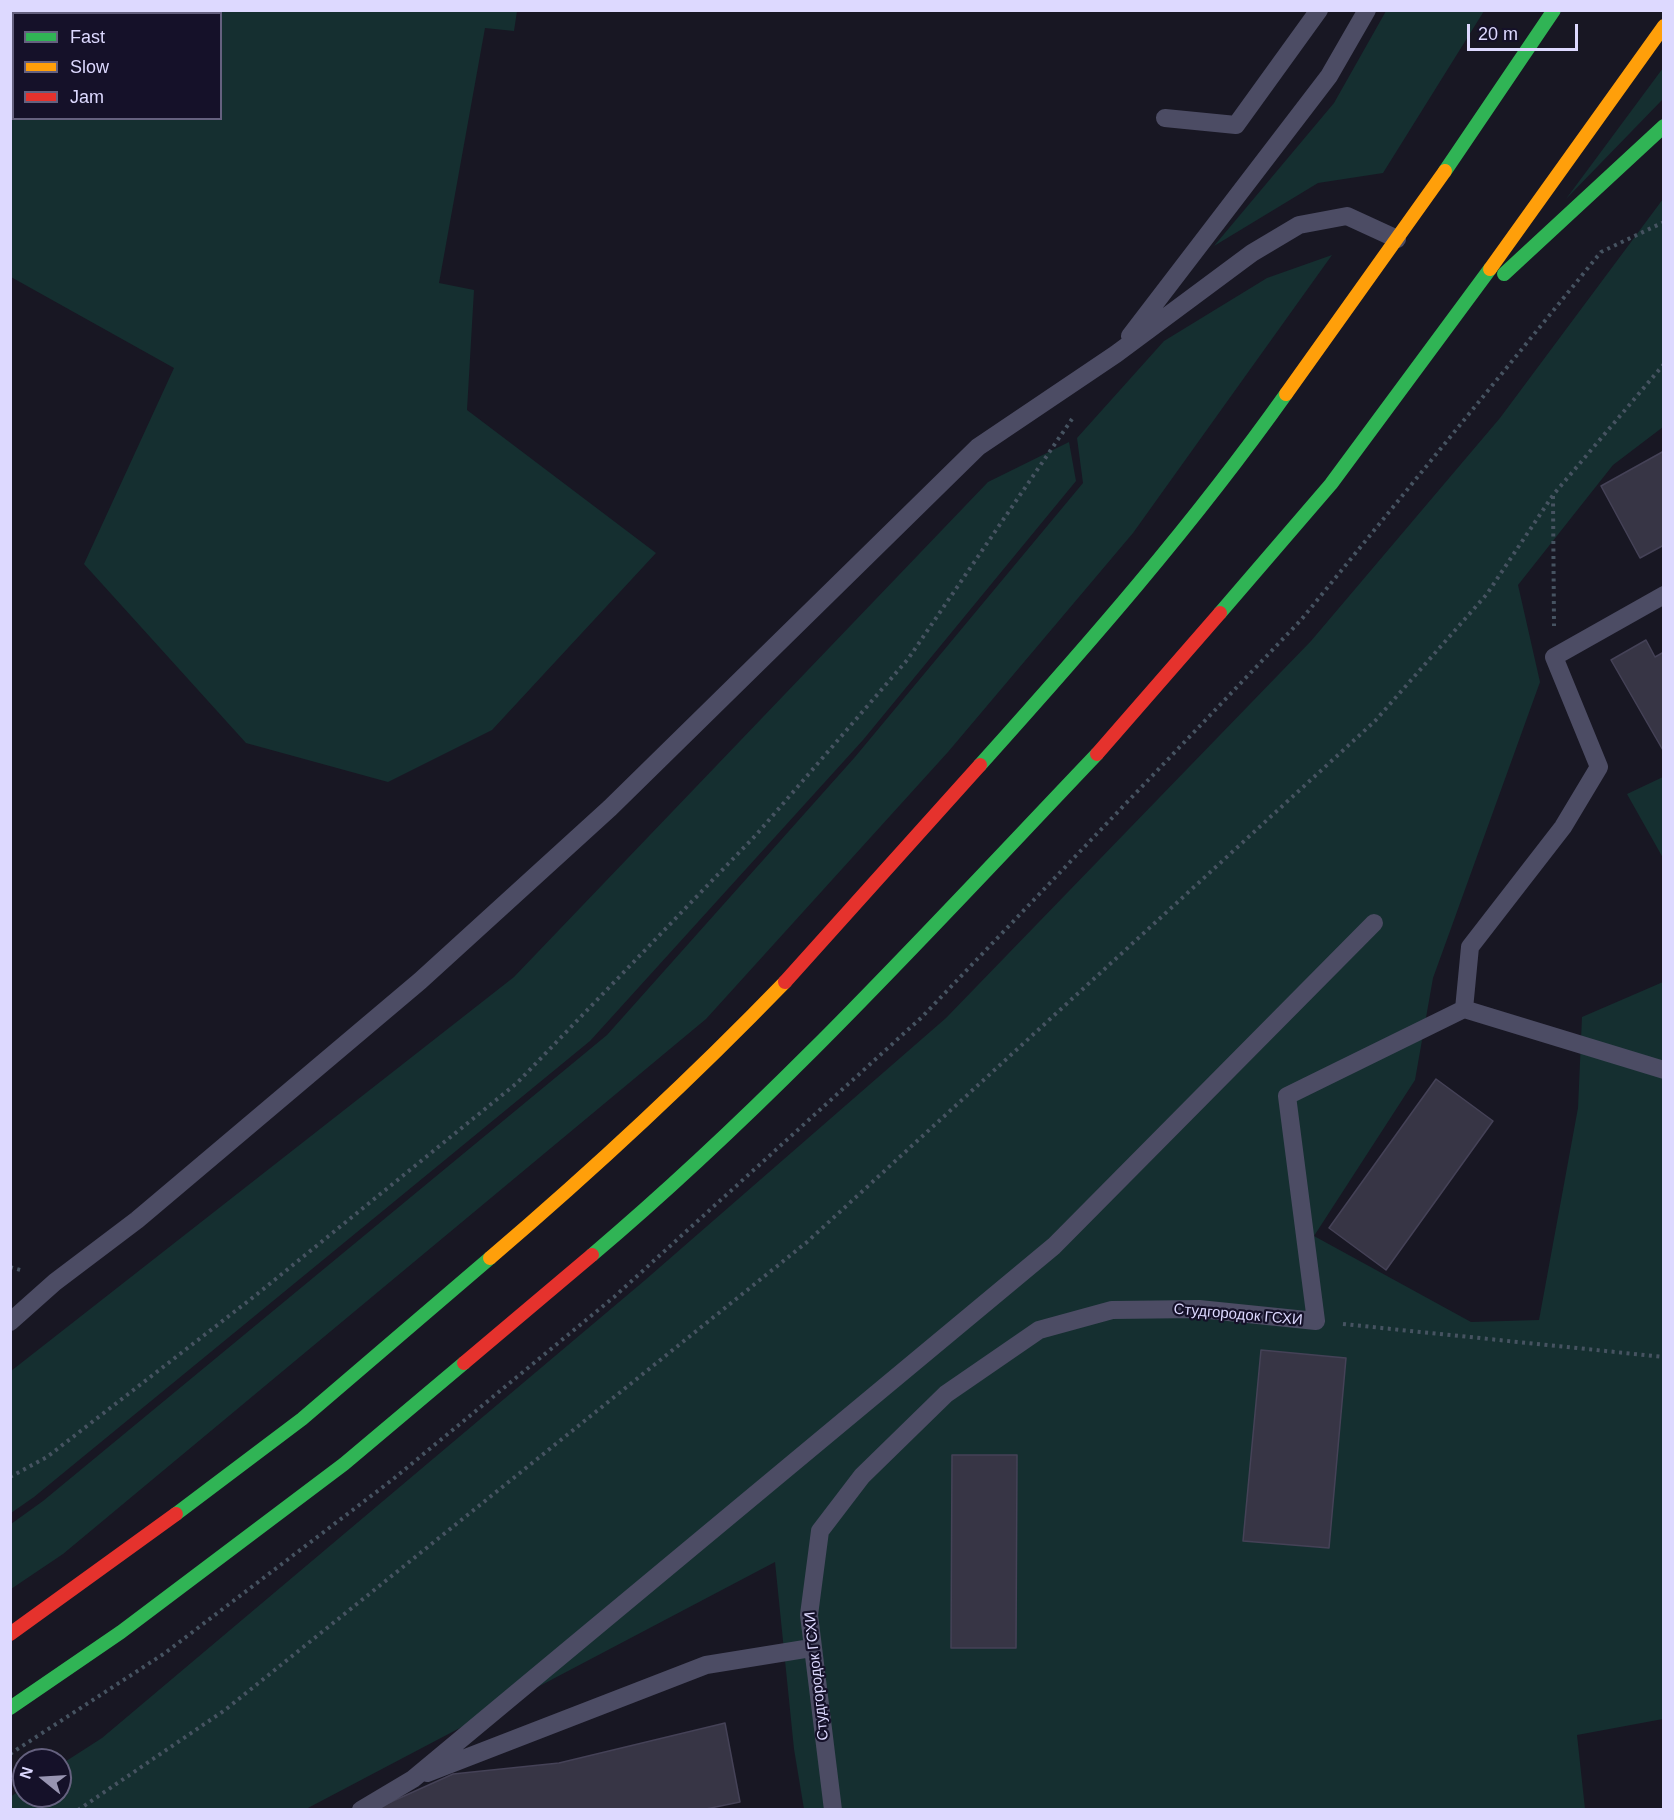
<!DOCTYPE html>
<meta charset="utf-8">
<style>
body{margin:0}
#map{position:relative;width:1674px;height:1820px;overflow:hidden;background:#181723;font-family:Arial,sans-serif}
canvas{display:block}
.frame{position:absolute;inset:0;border:12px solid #ddd9ff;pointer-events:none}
.legend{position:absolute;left:12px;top:12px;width:210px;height:108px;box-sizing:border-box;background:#151129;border:2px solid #65617f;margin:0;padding:8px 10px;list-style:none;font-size:18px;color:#ddd9ff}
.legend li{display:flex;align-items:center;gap:12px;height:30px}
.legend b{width:30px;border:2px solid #65617f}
.north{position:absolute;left:12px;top:1748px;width:60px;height:60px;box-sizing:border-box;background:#151129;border:2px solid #65617f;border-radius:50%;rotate:288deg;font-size:16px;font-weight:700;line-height:24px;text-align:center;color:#ddd9ff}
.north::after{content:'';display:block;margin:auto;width:21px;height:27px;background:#9895b2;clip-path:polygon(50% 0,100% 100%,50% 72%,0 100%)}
.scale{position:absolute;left:1467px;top:24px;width:111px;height:27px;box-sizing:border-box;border:3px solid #ddd9ff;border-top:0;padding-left:8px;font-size:18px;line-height:21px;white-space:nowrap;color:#ddd9ff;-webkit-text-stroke:4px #151129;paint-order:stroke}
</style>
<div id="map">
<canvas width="1674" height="1820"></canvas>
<div class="frame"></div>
<ul class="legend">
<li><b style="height:8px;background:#30b455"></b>Fast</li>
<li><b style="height:8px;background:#ff9f0a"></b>Slow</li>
<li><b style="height:8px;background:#e5322d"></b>Jam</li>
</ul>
<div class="north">N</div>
<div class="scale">20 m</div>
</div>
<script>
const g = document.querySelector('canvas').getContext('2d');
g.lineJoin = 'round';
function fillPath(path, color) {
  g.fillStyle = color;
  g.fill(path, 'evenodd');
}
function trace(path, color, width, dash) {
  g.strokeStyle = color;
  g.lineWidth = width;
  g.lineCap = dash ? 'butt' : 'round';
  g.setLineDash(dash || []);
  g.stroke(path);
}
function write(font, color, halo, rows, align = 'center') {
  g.font = font + ' Arial,sans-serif';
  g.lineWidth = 4.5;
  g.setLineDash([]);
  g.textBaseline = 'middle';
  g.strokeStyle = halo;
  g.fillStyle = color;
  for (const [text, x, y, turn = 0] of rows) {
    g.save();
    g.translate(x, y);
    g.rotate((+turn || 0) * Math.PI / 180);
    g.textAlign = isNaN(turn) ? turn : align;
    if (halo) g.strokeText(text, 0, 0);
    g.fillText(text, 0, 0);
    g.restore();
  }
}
fillPath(new Path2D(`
 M11,10L517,11L514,31L485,28L439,283L474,290L467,410L656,553L492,730L388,782L246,743L84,564L174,368L11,277ZM14,14H220V118H14Z
 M1386,11H1484L1383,173L1318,183L1214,246L1334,103Z
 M1663,68V99L1566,199Z
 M1663,199V427L1613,465L1518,585L1540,682L1433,978L1415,1080L1314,1236L1471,1322L1539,1320L1578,1108L1582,1017L1663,982V1719L1577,1735L1585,1809H804L794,1749L775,1562L306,1809L11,1810L10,1797L24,1788V1796H60V1765L102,1738L644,1281L946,1018L1311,641L1500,418Z
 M1332,255L1133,533L948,752L706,1019L63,1554L11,1589V1524L43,1501L607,1035L855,757L1083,483L1077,438L1164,341L1267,278Z
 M1069,442L1076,481L863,740L590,1041L34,1497L11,1513V1371L514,977L988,482Z
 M1663,777V858L1627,794Z`), '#152f30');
const building = new Path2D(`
 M1664,451V545L1640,558L1601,486Z
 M1646,640L1655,657L1664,652V752L1611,660Z
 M1436,1079L1493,1121L1386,1270L1329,1228Z
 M1261,1350L1346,1358L1329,1548L1243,1541Z
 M952,1455H1017L1016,1648H951Z
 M725,1723L740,1802L701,1810H373L453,1774L559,1763Z`);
fillPath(building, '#373545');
trace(building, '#454257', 1.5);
trace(new Path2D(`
 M1553,496L1554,626
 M10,1267L24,1271
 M1343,1324L1664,1357
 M10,1477L47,1457L256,1295L517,1083L756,835L908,659L1072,419
 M10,1754L165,1653L392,1480L614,1297L922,1017L1301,620L1601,252L1664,222
 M78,1810L225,1710L807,1242L1375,721L1487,594L1553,495L1664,364`), '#465361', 4, [3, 4.5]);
trace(new Path2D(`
 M1165,118L1236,125L1319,10
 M1130,336L1329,76L1367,10
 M1464,1009L1470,947L1563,827L1599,767L1554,657L1664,595
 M10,1322L55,1282L137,1220L420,981L610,808L978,447L1116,354L1252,253L1299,225L1347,216L1397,239
 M427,1773L706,1665L811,1648
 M361,1810L413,1779L1054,1246L1374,923
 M833,1810L809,1615L820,1531L862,1476L946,1394L1039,1330L1112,1310L1199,1309L1316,1321L1287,1096L1464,1009L1664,1070`), '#4c4c64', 18);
trace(new Path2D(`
 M1445,171L1554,10
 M1504,274L1664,126
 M1220,613L1331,484L1490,269
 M980,765C1087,646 1193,525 1286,394
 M592,1255C773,1102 934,925 1097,754
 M176,1514L302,1419L490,1258
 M10,1708L121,1632L344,1464L464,1363`), '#30b455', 14);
trace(new Path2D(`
 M1490,269L1664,26
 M1286,394L1445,171
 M490,1258C593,1170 691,1079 785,982`), '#ff9f0a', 14);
trace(new Path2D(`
 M1097,754L1220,613
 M785,982L980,765
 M464,1363L592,1255
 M10,1634L176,1514`), '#e5322d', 14);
write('15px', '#ddd9ff', '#151129', [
 ["Студгородок ГСХИ",1238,1315,5],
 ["Студгородок ГСХИ",817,1676,-96]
]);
</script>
